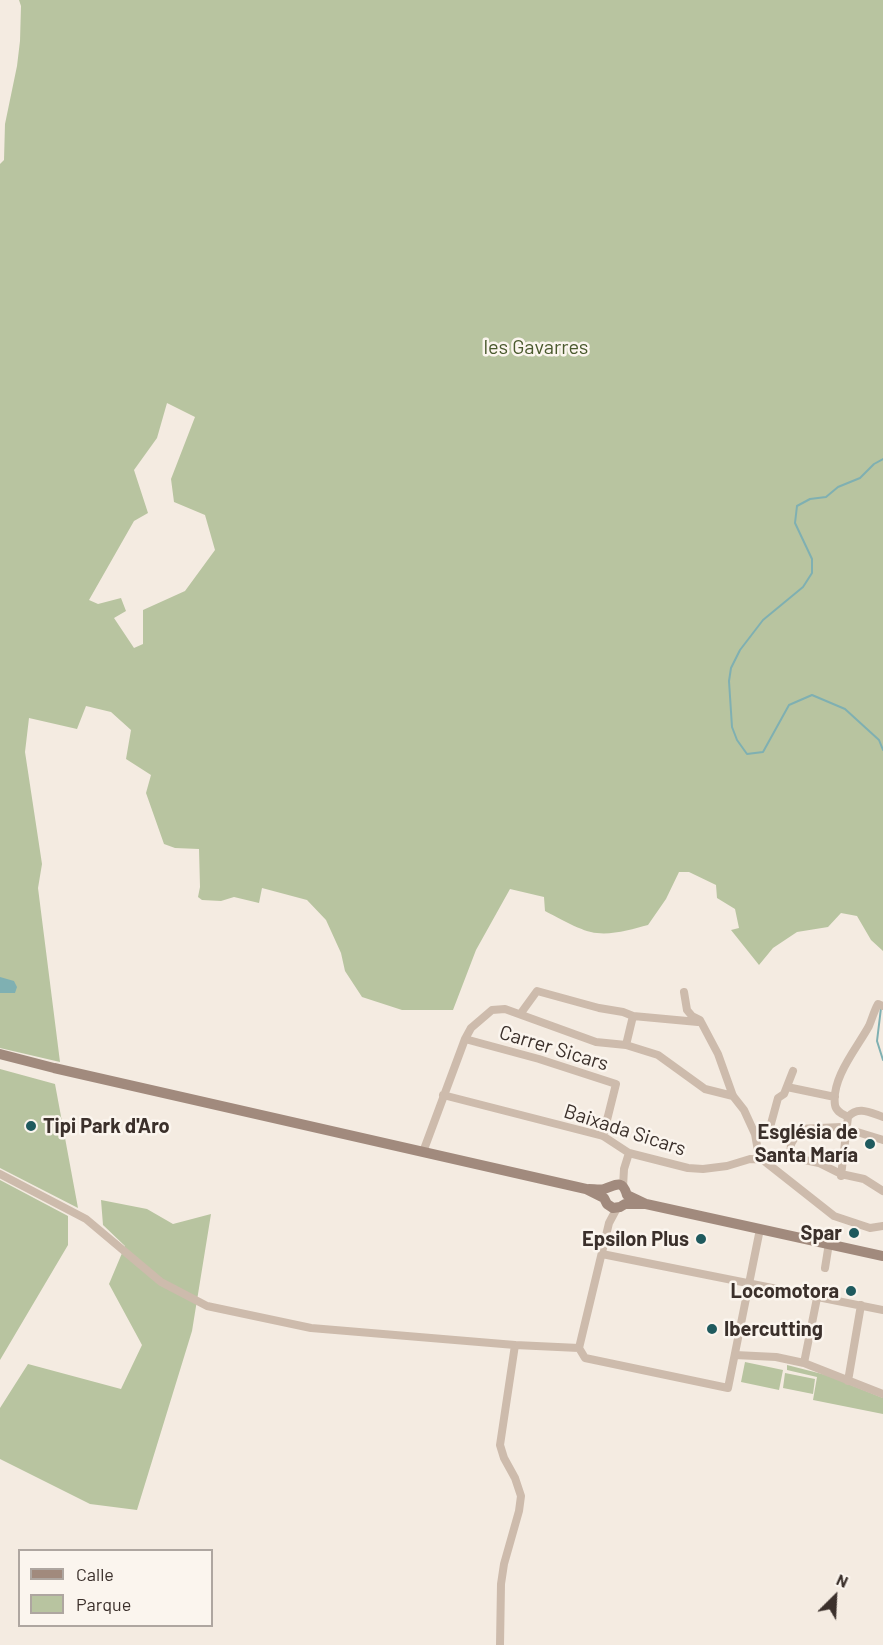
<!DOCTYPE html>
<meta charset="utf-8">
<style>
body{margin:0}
#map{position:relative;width:883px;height:1645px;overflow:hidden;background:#f4ebe1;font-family:Barlow,sans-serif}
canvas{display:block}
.legend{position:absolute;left:18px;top:1549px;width:195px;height:78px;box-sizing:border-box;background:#fbf5ee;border:2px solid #aea6a0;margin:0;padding:8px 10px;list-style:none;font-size:18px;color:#3b302b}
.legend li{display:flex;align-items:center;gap:12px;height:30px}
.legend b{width:30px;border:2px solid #aea6a0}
.north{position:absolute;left:805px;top:1567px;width:60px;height:60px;-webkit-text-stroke:4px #fbf5ee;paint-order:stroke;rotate:24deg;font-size:16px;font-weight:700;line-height:24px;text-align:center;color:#3b302b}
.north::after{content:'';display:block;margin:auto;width:21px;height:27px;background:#3b302b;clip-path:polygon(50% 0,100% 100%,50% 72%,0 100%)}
</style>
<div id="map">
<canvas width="883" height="1645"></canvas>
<ul class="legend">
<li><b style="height:8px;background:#a18a7d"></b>Calle</li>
<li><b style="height:16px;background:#b8c4a0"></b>Parque</li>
</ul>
<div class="north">N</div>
</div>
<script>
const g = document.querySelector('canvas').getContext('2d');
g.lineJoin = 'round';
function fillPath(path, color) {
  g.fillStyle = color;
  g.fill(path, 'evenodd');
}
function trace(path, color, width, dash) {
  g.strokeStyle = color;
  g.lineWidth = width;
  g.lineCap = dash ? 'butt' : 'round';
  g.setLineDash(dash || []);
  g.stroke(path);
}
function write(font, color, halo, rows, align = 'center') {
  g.font = font + ' Barlow,sans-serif';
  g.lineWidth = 5;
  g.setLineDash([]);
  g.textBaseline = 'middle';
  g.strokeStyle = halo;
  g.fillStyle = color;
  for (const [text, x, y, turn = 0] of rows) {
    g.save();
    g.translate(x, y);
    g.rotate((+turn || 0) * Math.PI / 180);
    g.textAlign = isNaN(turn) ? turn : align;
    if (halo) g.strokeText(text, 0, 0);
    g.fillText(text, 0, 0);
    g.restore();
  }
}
fillPath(new Path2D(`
 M19,0H883V951L871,940L857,916L841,913L828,927L797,932L773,948L759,965L731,930L739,928L735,909L717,898L716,885L689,872H679L666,899L648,925C633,929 613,935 597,933C582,932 559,918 545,911L544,897L510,889L476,950L453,1010H402L362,997L345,971L341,953L326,920L307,900L262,888L259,903L234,897L221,901L202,900L198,897L200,887L199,849L175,848L164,844L146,793L151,775L126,759L131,730L111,712L86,706L77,729L29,718L25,752L42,864L38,888L60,1062L0,1048V164L4,160L5,124L17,66L20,41L21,6ZM167,403L195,417L171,479L174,502L205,515L215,550L185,591L143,610V644L134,648L114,618L126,611L121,598L98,604L89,600L134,521L148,513L134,470L157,438Z
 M0,1069L55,1084L78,1208L0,1168Z
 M0,1180L68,1216V1245L0,1360Z
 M101,1200L147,1209L173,1224L211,1214L192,1331L137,1510L90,1504L0,1459V1408L28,1364L121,1389L142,1345L109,1284L125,1246L103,1225Z
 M745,1362L783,1370L779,1390L741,1382Z
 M787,1365L826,1375L883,1398V1414L813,1400L817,1377L787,1370Z
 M785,1373L815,1379L813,1394L783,1388Z`), '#b8c4a0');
fillPath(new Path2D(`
 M0,977L14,981L17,987L15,993H0Z`), '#7fb0b2');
trace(new Path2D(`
 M883,459L874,464L860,478L838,487L826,497L810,499L797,506L795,523L812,559V573L803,587L763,620L740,650L731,668L729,681L732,727L737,740L747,754L763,752L789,705L812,695L845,709L879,740L883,750
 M881,1008L877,1041L883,1060`), '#7fb0b2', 2);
trace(new Path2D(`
 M684,992L687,1010L692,1016L700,1020L718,1054L733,1096L744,1110L755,1134L758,1151L763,1160L834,1216L870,1228L883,1226
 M521,1013L537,991L599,1008L623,1012L633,1016L698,1022
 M465,1039L539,1059L616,1084L603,1136
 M626,1045L633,1016
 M787,1087L835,1097
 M443,1095L603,1136L629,1153L688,1168L703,1169L727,1166L750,1159L786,1160L790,1157L819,1163L841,1174L864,1179L883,1191
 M848,1117C843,1114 836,1112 835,1105C831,1078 857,1048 869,1026C872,1019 874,1011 878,1004L883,1006
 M769,1131L778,1098L784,1094L793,1071
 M755,1134L797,1129L841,1127L883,1140
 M423,1152L465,1039L471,1028L492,1010L505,1009L596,1042L626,1045L658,1055L705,1089L733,1096
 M790,1157L791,1144L800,1129
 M0,1174L86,1219L161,1282L207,1306L311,1328L515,1345L579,1348
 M841,1176L848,1117C858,1105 871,1113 883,1117
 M623,1187L624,1169L629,1153
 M602,1254L883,1310
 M825,1268L830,1237
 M579,1348L585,1358L728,1388L760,1229
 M579,1348L609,1223L617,1208
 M735,1355L776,1357L804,1363L883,1394
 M804,1363L817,1298
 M848,1381L861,1305
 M500,1645L501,1584L504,1564L519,1511L521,1496L515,1478L504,1458L500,1445L515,1345`), '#cdbbac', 8);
trace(new Path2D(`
 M0,1054L54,1068L586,1189L604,1198L607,1204L613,1208L620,1207L625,1204H646
 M589,1189C594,1189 600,1190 604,1189C615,1186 622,1178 627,1195L646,1204L883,1256`), '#a18a7d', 10);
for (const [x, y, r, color] of [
 [31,1126,6,"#1f5a5e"],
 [870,1144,6,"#1f5a5e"],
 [854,1233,6,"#1f5a5e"],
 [701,1239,6,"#1f5a5e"],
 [851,1291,6,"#1f5a5e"],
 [712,1329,6,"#1f5a5e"]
]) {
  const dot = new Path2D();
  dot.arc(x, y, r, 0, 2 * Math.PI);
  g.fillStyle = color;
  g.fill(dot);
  trace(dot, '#fbf5ee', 2);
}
write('20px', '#4a5a2e', '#fbf5ee', [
 ["les Gavarres",536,347]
]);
write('20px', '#3b302b', '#fbf5ee', [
 ["Carrer Sicars",554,1048,17],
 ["Baixada Sicars",625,1130,18]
]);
write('bold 20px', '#3b302b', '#fbf5ee', [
 ["Tipi Park d'Aro",43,1126,"left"],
 ["Església de",858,1132],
 ["Santa María",858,1155],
 ["Spar",842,1233],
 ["Epsilon Plus",689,1239],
 ["Locomotora",839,1291],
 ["Ibercutting",724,1329,"left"]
], 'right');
</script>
